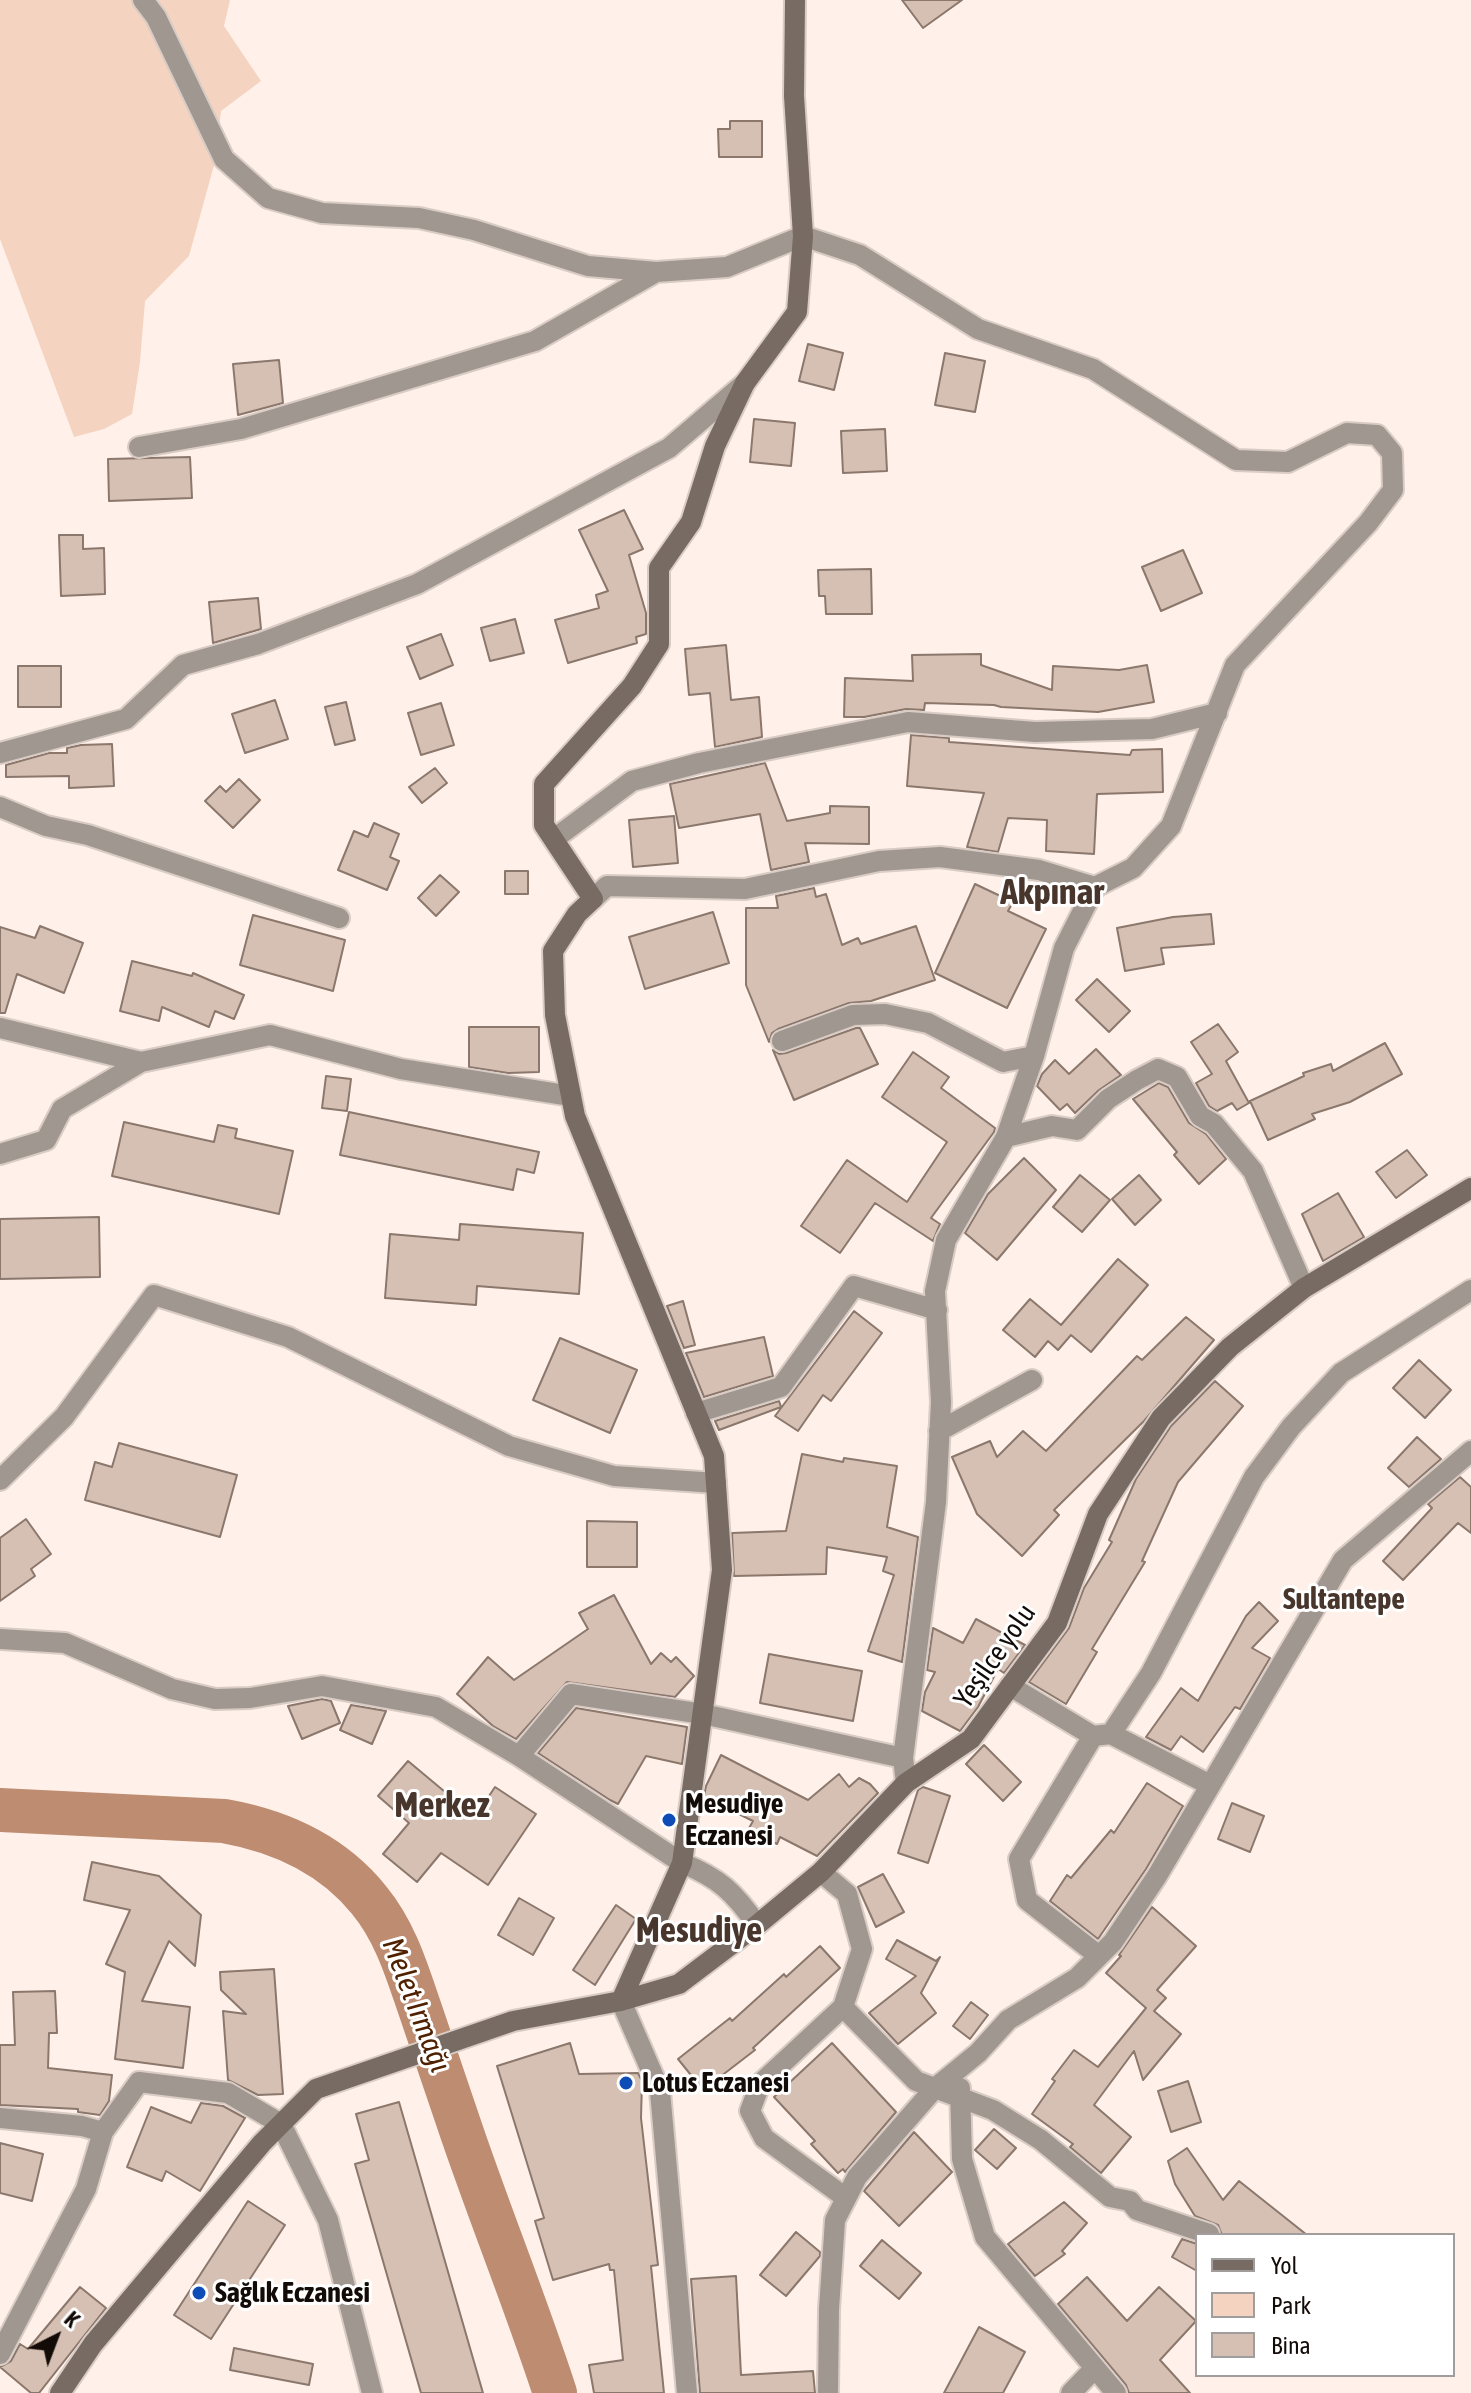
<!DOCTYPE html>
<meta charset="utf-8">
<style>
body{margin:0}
#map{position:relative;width:1471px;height:2393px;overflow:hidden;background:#fff1e9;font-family:"Asap Condensed",sans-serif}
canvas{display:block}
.legend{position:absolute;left:1195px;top:2233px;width:260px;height:144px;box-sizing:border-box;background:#fff;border:2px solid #a09d9c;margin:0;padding:10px 14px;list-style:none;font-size:24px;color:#120b07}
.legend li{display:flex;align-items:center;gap:16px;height:40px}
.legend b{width:40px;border:2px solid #a09d9c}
.north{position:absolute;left:16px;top:2297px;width:80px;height:80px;-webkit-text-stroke:6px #fff;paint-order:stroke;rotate:42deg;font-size:22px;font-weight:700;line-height:32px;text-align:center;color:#120b07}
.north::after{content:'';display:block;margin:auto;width:28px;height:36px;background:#120b07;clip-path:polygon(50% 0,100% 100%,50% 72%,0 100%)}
</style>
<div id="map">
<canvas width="1471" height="2393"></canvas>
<ul class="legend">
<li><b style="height:10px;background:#786b63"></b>Yol</li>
<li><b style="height:22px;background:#f4d3c1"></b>Park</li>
<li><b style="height:22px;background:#d6c0b4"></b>Bina</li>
</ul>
<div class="north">K</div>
</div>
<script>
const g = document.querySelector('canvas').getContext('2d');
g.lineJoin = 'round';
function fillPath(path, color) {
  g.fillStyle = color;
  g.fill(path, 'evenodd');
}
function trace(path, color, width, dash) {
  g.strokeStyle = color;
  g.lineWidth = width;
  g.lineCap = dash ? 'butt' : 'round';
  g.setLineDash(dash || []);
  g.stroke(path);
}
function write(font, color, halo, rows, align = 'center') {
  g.font = font + ' "Asap Condensed",sans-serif';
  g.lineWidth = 6;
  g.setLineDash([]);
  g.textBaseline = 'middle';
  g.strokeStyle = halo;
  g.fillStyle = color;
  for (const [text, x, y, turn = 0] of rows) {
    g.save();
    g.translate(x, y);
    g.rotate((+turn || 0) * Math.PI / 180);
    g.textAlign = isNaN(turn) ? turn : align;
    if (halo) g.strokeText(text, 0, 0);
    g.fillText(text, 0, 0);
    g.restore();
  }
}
fillPath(new Path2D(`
 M0,0H230L224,26L261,81L221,111L216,158L189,256L145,301L140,362L132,414L104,429L74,437L0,239Z`), '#f4d3c1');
trace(new Path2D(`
 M0,1810L224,1821C280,1831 332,1854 369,1900C397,1934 408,1975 422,2015C435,2053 448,2092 461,2130C491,2218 526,2304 555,2393`), '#be8c70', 44);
const building = new Path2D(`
 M902,0H962L923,28Z
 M730,121H762V157H719L718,129H730Z
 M808,344L843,353L834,390L799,381Z
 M945,353L985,361L975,412L935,405Z
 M279,360L283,403L238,415L233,364Z
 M754,419L795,423L791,466L750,462Z
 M885,429L887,471L843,473L841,431Z
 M190,457L192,498L109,501L108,459Z
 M624,510L643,549L629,555L646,613V634L636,637L637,643L568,663L555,620L599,608L596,595L608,591L579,530Z
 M59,535H83V549L104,548L105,594L61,596Z
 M1183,550L1202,593L1161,611L1142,567Z
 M871,569L872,614H826L825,596H819L818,570Z
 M258,598L261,629L213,643L209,602Z
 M515,619L524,653L490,661L481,628Z
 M441,634L453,665L420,679L407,647Z
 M726,645L731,700L759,697L762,737L715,747L710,693L689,695L685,649Z
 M981,654V665L1052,690L1053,666L1119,670L1147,665L1154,702L1098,712L1001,707L994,705L925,703L924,710L906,709L864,717H844L845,678L913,681L912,655Z
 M18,666H61V707H18Z
 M275,700L288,739L245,753L232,714Z
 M346,702L355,740L335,745L325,707Z
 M441,703L454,745L421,755L408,713Z
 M911,735L949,738V742L1130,755L1132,750L1162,749L1163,792L1097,794L1094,854L1046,851L1047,820L1008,818L998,852L967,847L984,793L907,786Z
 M112,744L114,786L69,788V776L6,777V765L49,753H67V748L81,745Z
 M765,763L787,821L830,813V806L869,807V844L805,843L809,862L771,870L760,814L679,828L670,784Z
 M435,768L447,783L422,803L409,787Z
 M239,779L260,800L233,828L205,801L220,786L226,792Z
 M674,816L678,863L633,867L629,820Z
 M374,823L399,834L390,857L399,861L387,890L338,870L354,831L368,837Z
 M505,871H528V894H505Z
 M440,875L459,892L436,916L418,898Z
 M975,884L1013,902L1008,911L1046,929L1007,1008L935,973Z
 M814,888L816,897L826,894L842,945L858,938L861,944L916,926L935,980L871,1001L849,1003L778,1029L772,1033L769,1042L746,985V908H778L776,896Z
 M713,912L729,963L645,989L629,937Z
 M1211,914L1214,944L1161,948L1164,964L1125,971L1117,928L1173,917Z
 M253,915L345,940L333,991L240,965Z
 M40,926L83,943L64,993L17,974L5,1013H0V927L35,938Z
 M132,961L192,976L193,973L244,995L234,1019L215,1011L209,1027L162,1007L159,1021L120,1011Z
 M1097,979L1130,1011L1109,1032L1076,1000Z
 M1218,1024L1238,1052L1226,1061L1249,1103L1237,1110L1232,1103L1217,1111L1209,1106L1196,1083L1212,1074L1191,1042Z
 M469,1027H539V1072L508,1073L469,1067Z
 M856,1028H860L878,1064L794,1100L773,1050L779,1054L786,1053Z
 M1385,1043L1402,1074L1350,1102L1312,1114L1315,1119L1268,1140L1250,1101L1304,1076L1303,1073L1331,1064L1333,1071Z
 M1096,1049L1121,1075L1099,1090L1075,1113L1067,1104L1060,1110L1037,1086L1042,1074L1055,1060L1069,1074Z
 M913,1052L949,1077L941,1088L995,1128L994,1132L931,1218L940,1224L933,1241L875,1203L840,1253L801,1226L847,1160L907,1202L947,1142L882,1097Z
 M326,1076L351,1079L347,1111L322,1108Z
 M1159,1083L1168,1087L1189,1123L1206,1134L1226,1159L1199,1184L1174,1155L1177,1152L1133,1099Z
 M349,1112L539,1152L534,1173L517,1169L513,1190L340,1155Z
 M124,1122L214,1142L218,1125L237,1129L235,1138L293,1151L279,1214L112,1176Z
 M1407,1150L1427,1175L1396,1198L1376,1172Z
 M1024,1158L1056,1190L997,1260L965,1233L988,1194Z
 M1080,1175L1110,1200L1082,1232L1053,1207Z
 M1139,1175L1161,1200L1135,1225L1112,1199Z
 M1338,1193L1364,1237L1323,1261L1302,1214Z
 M99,1217L100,1277L0,1279V1219Z
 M460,1224L583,1233L579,1294L477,1286L476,1305L385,1298L390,1234L459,1240Z
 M1118,1259L1148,1285L1091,1352L1071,1335L1058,1350L1048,1341L1035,1357L1003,1330L1030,1299L1061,1325Z
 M683,1301L695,1345L684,1348L667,1306Z
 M854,1311L882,1333L831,1401L823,1395L798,1431L775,1416Z
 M1186,1317L1214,1340L1144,1421L1054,1510L1059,1515L1022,1556L977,1514L952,1457L990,1441L997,1457L1023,1431L1046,1451L1137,1356L1142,1360Z
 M764,1337L773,1376L704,1397L686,1353Z
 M560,1338L637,1370L610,1433L533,1400Z
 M1419,1360L1451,1390L1425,1418L1393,1388Z
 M1215,1381L1243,1406L1178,1482L1142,1561L1145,1562L1092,1649L1097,1652L1066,1704L1029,1682L1069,1628L1084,1588L1112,1542L1109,1540L1136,1479L1171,1426Z
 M779,1401L781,1407L719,1430L715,1421Z
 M1417,1437L1441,1459L1409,1487L1388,1468Z
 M119,1443L237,1475L220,1537L85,1500L95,1462L112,1467Z
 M802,1454L843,1462L844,1458L897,1466L887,1527L918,1537L902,1662L868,1651L894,1575L883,1571L887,1557L827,1547L826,1574L734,1576L732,1533L786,1531Z
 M1460,1477L1471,1487V1533L1458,1523L1403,1580L1383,1561L1432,1508L1428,1504Z
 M26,1519L51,1554L31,1569L35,1576L0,1601V1538Z
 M587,1521L637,1522V1567H587Z
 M614,1595L651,1664L661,1653L671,1662L676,1657L694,1676L675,1697L567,1682L516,1739L493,1726L457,1694L488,1657L514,1680L588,1629L579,1613Z
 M1259,1602L1278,1621L1252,1648L1270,1658L1240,1709L1235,1707L1203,1752L1181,1736L1171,1750L1146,1737L1181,1688L1198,1701L1246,1616Z
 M976,1619L1025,1645L1004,1673L998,1669L978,1707L960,1731L922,1711L925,1692L935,1672L927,1670L933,1628L963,1643Z
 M769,1654L862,1671L853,1721L760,1703Z
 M322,1699L331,1701L340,1723L302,1739L288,1706Z
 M351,1705L386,1711L372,1744L340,1730Z
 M576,1708L687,1727L682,1764L646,1756L618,1804L610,1800L538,1753Z
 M984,1745L1021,1782L1003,1801L966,1764Z
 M721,1755L808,1800L839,1774L849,1787L859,1778L870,1784L878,1793L817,1856L780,1837L777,1844L748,1830L753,1821L704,1797L706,1786Z
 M408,1761L475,1817L495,1787L536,1814L488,1885L441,1853L417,1882L383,1854L409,1823L378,1796Z
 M1147,1783L1183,1806L1146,1869L1098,1939L1050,1901L1067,1875L1071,1878L1111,1830L1114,1833Z
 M923,1787L950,1796L928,1863L898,1853L918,1790Z
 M1232,1803L1264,1816L1250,1852L1218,1839Z
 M92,1862L159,1876L201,1915L195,1966L169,1941L142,2001L190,2007L183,2068L115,2059L125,1972L106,1964L130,1910L84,1900Z
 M883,1874L904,1912L876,1927L858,1887Z
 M519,1898L554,1918L533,1955L498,1935Z
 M616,1905L636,1919L595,1985L573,1970Z
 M1152,1907L1196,1946L1157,1990L1166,1998L1154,2011L1181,2034L1143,2080L1134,2051L1094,2105L1131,2137L1101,2173L1070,2147L1073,2144L1032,2114L1055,2081L1052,2079L1074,2050L1098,2067L1146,2008L1106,1973L1121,1956L1119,1955Z
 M897,1940L936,1961L940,1957L921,1993L936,2013L898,2044L869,2013L916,1976L886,1959Z
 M820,1946L840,1968L753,2048L755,2050L703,2090L678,2059L730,2018L732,2021L784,1974L786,1977Z
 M274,1969L283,2094L258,2095L228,2080L223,2011L246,2014L221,1990L220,1972Z
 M55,1991L57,2033H49L48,2068L112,2075L109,2101L100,2115L78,2112V2109L0,2105V2045H15L13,1992Z
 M971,2002L988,2015L970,2039L953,2026Z
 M570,2043L579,2074L638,2073L642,2081L641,2118L658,2265L651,2266L664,2393H594L589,2365L623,2360L614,2270H610L609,2264L553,2280L535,2221L544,2218L497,2066Z
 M832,2043L896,2112L845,2172L843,2169L838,2173L811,2144L815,2141L774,2097Z
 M1188,2081L1201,2122L1171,2132L1158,2091Z
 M399,2102L483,2393H421L355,2164L369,2160L356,2114Z
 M201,2103L223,2106L245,2118L200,2191L166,2171L162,2181L127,2167L151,2107L191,2123Z
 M994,2129L1016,2148L997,2169L975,2150Z
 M914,2132L952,2172L899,2226L864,2191Z
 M0,2143L43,2154L32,2201L0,2193Z
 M1187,2148L1223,2200L1239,2181L1307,2235H1222L1218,2225L1195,2216L1175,2184L1168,2161Z
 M248,2201L285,2225L211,2339L174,2315Z
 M1064,2202L1087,2223L1062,2251L1065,2254L1035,2276L1008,2244Z
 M796,2232L820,2252V2256L786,2296L760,2275Z
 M1182,2239L1197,2244V2271L1172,2257Z
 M882,2240L921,2273L899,2299L860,2266Z
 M736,2276L741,2375L813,2371L815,2393H700L691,2279Z
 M1087,2277L1127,2321L1159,2287L1196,2321L1160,2360L1190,2393H1129L1126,2385L1058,2304Z
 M80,2287L106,2308L39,2393H31L0,2367L11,2361L20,2344L28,2349Z
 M979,2327L1025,2352L1003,2393H944Z
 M234,2348L313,2364L309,2385L230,2370Z`);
fillPath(building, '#d6c0b4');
trace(building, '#8b776c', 2);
const street = new Path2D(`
 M143,0L156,17L224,159L268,198L322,213L419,218L474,230L588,266L656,272L727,267L803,236L860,255L978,329L1093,369L1236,460L1288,462L1347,433L1377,435L1392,453L1393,490L1368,523L1235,665L1171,826L1133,868L1095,887L1064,948L1034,1056L1006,1137L946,1240L935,1291L941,1402L936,1502L903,1758L906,1783
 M139,447L241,429L535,341L656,272
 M0,753L126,719L183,665L258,644L417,584L669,448L745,383
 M0,807L46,826L88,835L339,918
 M554,839L632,781L699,763L908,722L1035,732L1152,729L1217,713
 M593,899L607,886L745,889L879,861L940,857L1039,870L1095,887
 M0,1028L141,1062
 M782,1041L853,1015L885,1014L928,1023L1003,1062L1034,1056
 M1006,1137L1052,1126L1077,1130L1108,1099L1137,1080L1158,1069L1177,1077L1200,1116L1214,1124L1253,1171L1304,1288
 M0,1154L46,1140L62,1109L141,1062L270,1035L401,1069L571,1096
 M696,1413L781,1387L854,1286L937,1310
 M939,1431L1032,1380
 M0,1480L64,1417L154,1295L288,1337L509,1446L614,1476L716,1483
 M0,1639L65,1643L172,1689L215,1699L250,1698L322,1686L436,1707L519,1756L682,1863C719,1878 734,1892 757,1925
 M1010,1686L1093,1736L1111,1734L1210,1785
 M1111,1734L1151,1673L1254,1477L1291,1427L1341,1373L1471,1290
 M1093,1736L1019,1859L1027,1900L1099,1956
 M519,1756L571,1694L703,1714L903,1758
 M821,1872L847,1894L862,1949L843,2007L760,2084L750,2111L764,2138L846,2198
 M621,2001L660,2091L687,2393
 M843,2007L916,2081L993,2110L1041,2140L1110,2197L1130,2201L1137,2210L1209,2234
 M960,2088L962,2159L985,2237L1116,2393
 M0,2118L82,2126L103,2132
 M0,2354L86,2189L103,2132L139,2082L228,2093L281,2124L328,2220L372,2393
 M828,2393L829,2309L835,2220L857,2177L934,2089L978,2053L1008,2020L1077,1978L1113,1942L1157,1876L1343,1560L1471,1451
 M1071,2393L1095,2368`);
const secondary = new Path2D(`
 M621,2001L682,1863L722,1570L714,1456L575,1116L555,1015L553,951L577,914L593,899L544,825V784L632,686L659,644V568L691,522L715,446L745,383L797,312L803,236L794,96L795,0
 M60,2393L93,2344L262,2143L316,2089L513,2021L621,2001L679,1984L757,1925L821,1872L906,1783L971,1739L1057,1623L1098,1514L1161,1418L1230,1347L1304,1288L1471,1188`);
trace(street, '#d9ccc5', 24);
trace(secondary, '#d9ccc5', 24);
trace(street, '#a09791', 20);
trace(secondary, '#786b63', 20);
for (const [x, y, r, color] of [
 [669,1820,8,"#0e4db8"],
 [626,2083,8,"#0e4db8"],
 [199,2293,8,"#0e4db8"]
]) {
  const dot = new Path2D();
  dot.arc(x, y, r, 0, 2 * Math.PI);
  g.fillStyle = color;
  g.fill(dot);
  trace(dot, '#fff', 3);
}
write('28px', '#120b07', '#fff', [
 ["Yeşilce yolu",995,1656,-55]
]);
write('bold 28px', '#120b07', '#fff', [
 ["Mesudiye",685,1804],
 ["Eczanesi",685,1836],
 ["Lotus Eczanesi",642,2083],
 ["Sağlık Eczanesi",215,2293]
], 'left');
write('bold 30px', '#48362c', '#fff', [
 ["Sultantepe",1344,1600]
]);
write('italic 30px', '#4f2100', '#fff', [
 ["Melet Irmağı",416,2005,69]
]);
write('bold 36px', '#48362c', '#fff', [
 ["Akpınar",1052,893],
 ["Merkez",442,1806],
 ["Mesudiye",699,1931]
]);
</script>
